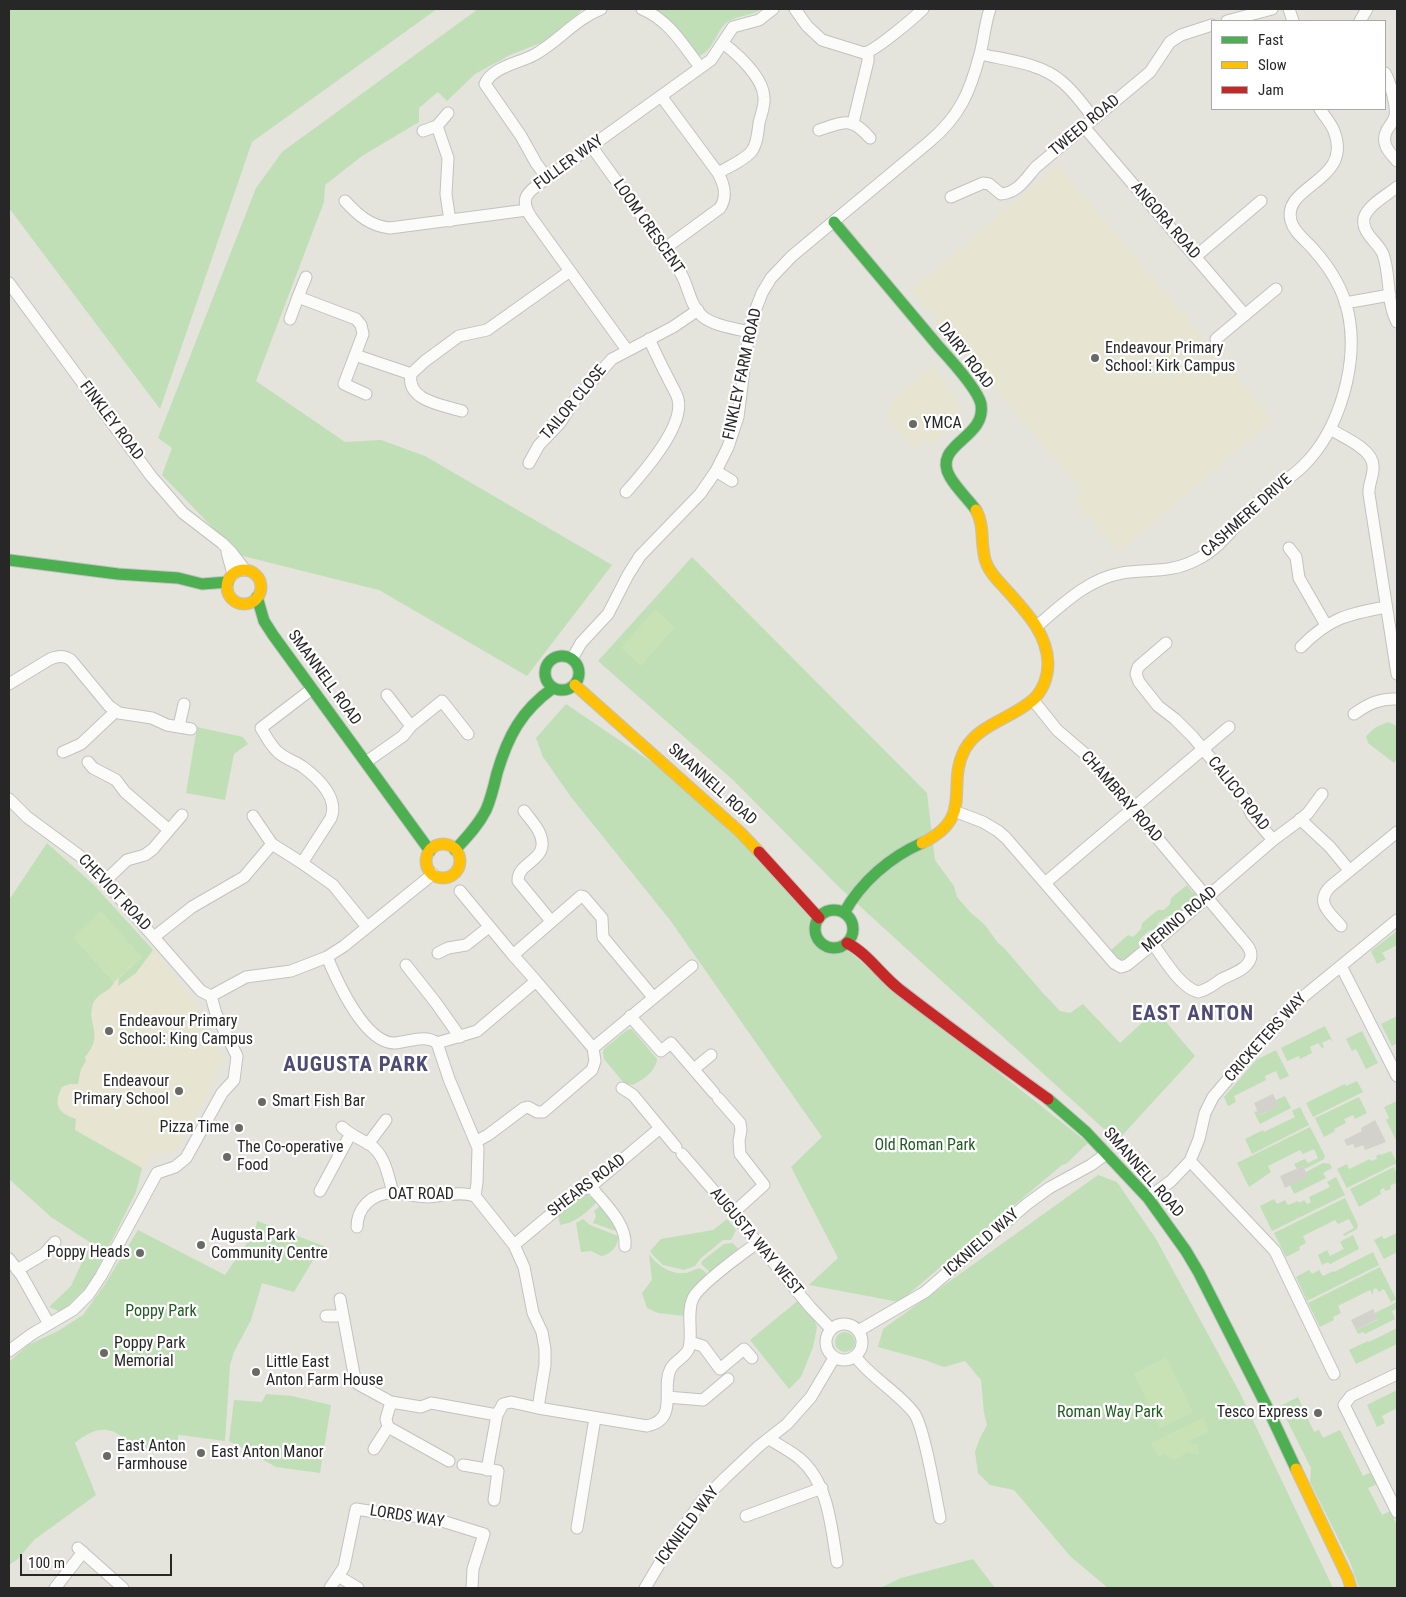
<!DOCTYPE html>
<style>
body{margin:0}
#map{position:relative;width:1406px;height:1597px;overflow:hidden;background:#e4e3dc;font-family:"Roboto Condensed",sans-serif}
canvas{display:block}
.frame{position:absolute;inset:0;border:10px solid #272727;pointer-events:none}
.legend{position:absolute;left:1211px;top:20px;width:175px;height:90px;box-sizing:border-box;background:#fff;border:1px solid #a9a9a9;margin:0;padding:6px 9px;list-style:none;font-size:15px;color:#272727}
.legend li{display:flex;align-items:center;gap:10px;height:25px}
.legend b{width:25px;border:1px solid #a9a9a9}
.scale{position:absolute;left:20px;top:1554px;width:152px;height:22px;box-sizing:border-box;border:2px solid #272727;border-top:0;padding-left:6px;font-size:15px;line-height:18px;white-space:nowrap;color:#272727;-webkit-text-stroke:4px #fff;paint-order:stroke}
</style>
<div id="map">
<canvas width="1406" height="1597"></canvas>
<div class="frame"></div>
<ul class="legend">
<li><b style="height:6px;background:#4caf50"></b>Fast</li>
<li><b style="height:6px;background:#ffc107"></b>Slow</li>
<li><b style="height:6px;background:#c62828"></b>Jam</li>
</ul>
<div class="scale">100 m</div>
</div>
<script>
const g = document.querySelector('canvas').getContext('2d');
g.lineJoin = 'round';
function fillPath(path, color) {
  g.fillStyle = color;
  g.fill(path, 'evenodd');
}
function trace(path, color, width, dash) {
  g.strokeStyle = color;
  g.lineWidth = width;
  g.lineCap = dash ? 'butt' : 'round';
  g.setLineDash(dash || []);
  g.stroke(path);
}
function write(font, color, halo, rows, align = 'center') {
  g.font = font + ' "Roboto Condensed",sans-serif';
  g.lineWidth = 4.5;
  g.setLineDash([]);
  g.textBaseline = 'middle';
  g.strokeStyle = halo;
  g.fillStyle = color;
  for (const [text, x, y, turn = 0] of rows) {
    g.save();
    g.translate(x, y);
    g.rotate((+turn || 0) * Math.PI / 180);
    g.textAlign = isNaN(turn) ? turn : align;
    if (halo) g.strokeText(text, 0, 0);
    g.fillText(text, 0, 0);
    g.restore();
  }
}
fillPath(new Path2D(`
 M1058,165L1273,420L1122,550L1115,548L1074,501L1083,492L911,290Z
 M933,366L956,396L960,409L959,417L957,424L931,445L925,439L913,449L884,415L894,406L890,401Z
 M47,843L94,885L150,945L196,1003L224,1060L205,1102L176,1151L156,1153L142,1168L77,1132L58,1117L9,900Z`), '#e7e4d2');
fillPath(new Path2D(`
 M9,9H437L252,142L160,409L9,208Z
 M478,9H583L554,35L543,42L510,55L475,74L447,101L438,92L419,108V122L362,156L325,185L324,202L256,381L345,442L381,440L425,456L612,565L527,676L379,590L239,555L162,475L172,448L158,438L256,188L282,152Z
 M652,9H762C751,16 737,15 726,23C715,33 714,50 699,56Z
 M692,557L927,793L935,860L954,886L957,897L970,912L985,925L998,943L1004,948L1042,992L1060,1011L1070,1013L1083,1004L1120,1043L1156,1010L1195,1056L1117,1141L840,888L733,780L598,661Z
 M566,704L681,782L804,905L822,941L828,946L845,948L887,984L1088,1143L1066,1164L1062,1165L899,1302L809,1285L838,1258L791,1167L822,1137L670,920L571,797L543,757L536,738Z
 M1388,722L1397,726V759L1394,763L1368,743L1366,736L1376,727Z
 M197,727L243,737L248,744L234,754L225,800L186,793Z
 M47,843L94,885L153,950L136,973L118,986L119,978L142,957L73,937L114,982C112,991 97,993 93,1004C86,1024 105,1034 85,1057L86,1061L81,1069L78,1084H70L62,1087C53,1105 58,1113 76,1119L75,1130L142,1168L136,1192L90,1284L61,1312L49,1307L71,1286L91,1243L51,1217L9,1179V900Z
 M1187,885L1193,893L1195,891L1196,900L1176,916H1168L1158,923L1156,931L1150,930L1140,939L1139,948L1128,958L1120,960L1111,955L1112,952L1111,950L1128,935L1133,937L1141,929L1142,923L1158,910H1164L1170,904L1171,898Z
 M1397,931V945L1382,953L1386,959L1377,964L1371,951Z
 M1397,1016V1043L1392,1046L1381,1024Z
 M1325,1026L1333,1042L1330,1039L1322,1043L1324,1047L1322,1048L1318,1043L1310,1047L1312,1053L1300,1059L1299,1056L1287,1061L1281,1048Z
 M632,1029L657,1059C656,1071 642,1081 632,1085L624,1083L604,1059L603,1052L604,1049L627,1030Z
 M1362,1031L1378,1063L1366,1069L1356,1049L1352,1051L1346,1039Z
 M1276,1050L1289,1076L1280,1080L1276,1071L1265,1076L1266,1080L1234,1096L1236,1102L1228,1106L1224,1097L1256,1060Z
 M1357,1081L1363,1092L1313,1117L1306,1103L1345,1084L1346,1086Z
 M1285,1096L1291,1108L1260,1124L1254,1112L1257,1111L1260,1115L1278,1106L1276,1100Z
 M1359,1097L1367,1113L1355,1119L1353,1115L1344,1119L1346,1123L1334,1129L1335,1131L1324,1137L1315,1118Z
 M1397,1101V1142L1386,1120L1389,1118L1384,1107Z
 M1300,1107L1309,1125L1252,1154L1245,1139L1263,1130L1264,1132L1295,1117L1292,1111Z
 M1310,1127L1325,1156L1324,1159L1305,1169L1303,1166L1297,1169L1294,1164L1305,1159L1308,1163L1318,1158L1314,1149L1303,1154L1300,1150L1268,1166L1271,1172L1249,1187L1237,1163Z
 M1391,1151L1397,1163L1347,1188L1337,1169L1347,1164L1349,1169L1370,1159L1371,1161L1377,1159L1376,1156L1380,1154L1381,1155Z
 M1323,1163L1330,1164L1332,1168L1323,1173L1326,1178L1294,1194L1290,1185L1307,1176L1306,1172Z
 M1394,1167L1397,1174V1186L1395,1183L1390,1186L1391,1189L1385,1191L1384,1188L1380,1190L1381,1194L1359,1207L1350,1189Z
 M1098,1175L1117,1182L1156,1239L1240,1393L1333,1588H1108L1071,1557L1014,1490L990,1485L978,1473L975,1452L980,1438L987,1425L984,1413L981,1380L965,1361L944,1367L925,1360L878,1347L883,1329Z
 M1336,1177L1345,1195L1272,1231L1260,1206L1274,1199L1277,1204L1285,1200L1288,1205L1298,1201L1299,1203L1304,1200L1307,1204L1311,1202L1309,1197L1330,1187L1327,1182Z
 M581,1195H588L597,1202C587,1212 575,1223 560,1225L558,1214Z
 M1345,1198L1358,1225L1357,1229L1344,1236L1343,1234L1354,1228L1349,1219L1338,1224L1335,1220L1303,1236L1306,1243L1299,1247L1300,1250L1286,1257L1274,1233Z
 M601,1205L614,1222L616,1231L593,1223L596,1216L594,1211Z
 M583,1219L590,1225L618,1236C619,1246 610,1255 601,1256L591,1251L581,1252L576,1223Z
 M727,1219L736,1230L731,1240H723L701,1258L695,1266L684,1270L663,1265L653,1255L650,1251L661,1239L713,1230Z
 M257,1221L324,1246V1258L313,1260L294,1292L262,1283L251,1320L234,1352L230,1365L225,1441L180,1435H178V1448L159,1451L131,1450C128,1446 125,1440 122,1437C106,1423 88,1432 75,1443L96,1495L34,1540L18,1559L9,1565V1362L28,1345L58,1331L83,1315L105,1284L138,1230L225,1275L255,1231Z
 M1397,1233V1252L1384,1259L1374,1240L1382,1236L1384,1239Z
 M1353,1235L1359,1249L1330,1264L1328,1262L1322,1265L1318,1255L1327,1250L1330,1256L1344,1249L1340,1242Z
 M733,1243L738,1249L710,1272L701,1264L702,1261L724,1244Z
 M1373,1252L1379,1265L1307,1301L1296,1277L1309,1270L1312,1274L1319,1270L1323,1276L1333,1271L1334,1272Z
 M649,1254C657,1265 669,1274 683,1273C695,1273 697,1262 707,1274C690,1290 686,1291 685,1316L658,1313L647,1308L642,1293L652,1280Z
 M1380,1267L1396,1299L1391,1302L1384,1289L1379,1292L1376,1288L1373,1290V1295L1370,1290L1338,1306L1341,1313L1333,1317L1334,1320L1320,1327L1308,1303Z
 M800,1299L814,1319L817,1327L813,1347L801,1377L789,1389L750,1340Z
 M1397,1302V1308L1392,1311L1395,1319L1365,1334L1363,1332L1358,1334L1356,1330L1378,1320L1375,1313Z
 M1397,1328V1344L1356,1364L1349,1350L1368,1341L1369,1342Z
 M835 1342a10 10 0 1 1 20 0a10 10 0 1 1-20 0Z
 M1397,1390V1408L1382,1416L1385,1423L1377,1427L1367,1405Z
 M266,1394L292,1396L331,1405L320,1473L276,1467L229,1441L234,1400L262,1402Z
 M1298,1397L1314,1432L1319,1430L1323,1438L1340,1430L1363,1476L1371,1472L1377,1484L1368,1488L1382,1515L1390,1511L1397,1525V1588H1360L1358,1585L1350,1562L1310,1482L1311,1468L1280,1406Z
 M973,1559L995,1588H880L901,1578Z`), '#c0dfb7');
fillPath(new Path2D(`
 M655,609L675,627L641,666L621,648Z
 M101,911L142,957L114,982L73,937Z
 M1166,1357L1193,1412L1160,1428L1134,1374Z
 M1203,1418L1209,1431L1188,1442L1199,1445L1198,1455L1187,1452L1175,1460L1163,1454L1158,1457L1151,1443Z`), '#c8e2b6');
fillPath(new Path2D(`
 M1273,1094L1279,1106L1259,1115L1254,1103Z
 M1375,1120L1386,1142L1365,1150L1363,1145L1355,1148L1353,1144L1347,1146L1344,1140L1362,1131L1361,1128Z
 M1303,1166L1308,1176L1285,1188L1280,1176Z
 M1373,1309L1378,1319L1356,1330L1351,1320Z`), '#d3d1cb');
const street = new Path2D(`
 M642,9C669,20 683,45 700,67
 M795,9L807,26L822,40L864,53C874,52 915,17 923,9
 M1289,9L1293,21
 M1227,21L1272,9
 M1360,21L1367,9
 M980,54C1006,60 1040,63 1061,81C1074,91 1084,106 1094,119
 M1385,73C1390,81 1397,107 1395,116C1394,121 1390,125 1387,130C1380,143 1389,152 1397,161
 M661,96L718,173C724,184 728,196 720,208L664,249
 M853,123L868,61V53
 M437,126L448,113
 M1085,128L1245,315
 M819,130C844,122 851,116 870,138
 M423,131L437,126L448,158L446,194L450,221
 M592,147C621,188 652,229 680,272C689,286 689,304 702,316C714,326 734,328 749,332
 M718,173C728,167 743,161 751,152C757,145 758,132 759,123C761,114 765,106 764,97C763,77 737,54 723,43
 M547,178L536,163L521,136L485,84C492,67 519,63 534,55C558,42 575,19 601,9
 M1397,187C1387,195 1368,205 1364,218C1361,233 1378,242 1383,254C1391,276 1386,302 1397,322
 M951,197L983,183L989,184L1001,194C1018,193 1026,178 1036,167L1150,72L1170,42L1181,35L1212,25
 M345,201C358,215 370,226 390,228L527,210
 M1195,257L1261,201
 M9,283L151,476L183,513L222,543L232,553L245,570
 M298,297L306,277
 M1345,303L1390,295
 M290,319L298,297L356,319L361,325L363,334L344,384L366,394
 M1216,339L1276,289
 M627,350L531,217C517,196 531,190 547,178L711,60L733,27L759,20L773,9
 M355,355L411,374C406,401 443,405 462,411
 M411,374L425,361L459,336L487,330L570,271
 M1330,429C1343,437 1373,449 1373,466C1374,476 1368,484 1369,494L1397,674
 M529,463L539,445L560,423L573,402L612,359L673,327L698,310
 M716,471L732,481
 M626,492C643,473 685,426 678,399C676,392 671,385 668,378C661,365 655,352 649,339
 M1289,548L1296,557L1299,578L1326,625
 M227,552L233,574
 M1037,626C1063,604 1088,579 1122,573C1149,569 1171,573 1196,560C1221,548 1234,526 1253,507C1268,491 1288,481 1303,466C1340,430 1359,362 1348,312C1343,289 1330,268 1314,250C1307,241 1294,233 1291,221C1281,185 1354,182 1334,131C1331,123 1324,116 1320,109
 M1166,643L1138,667L1136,674L1139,682L1158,706L1175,719L1193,737L1243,797L1252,815L1273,840
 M1301,647C1329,618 1348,614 1386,607
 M572,659L581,643L608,614L628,575L640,556L700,494L716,471L728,447L738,417L747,346L752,319L762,293L771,278L792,256L929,142C960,116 970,92 980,54C984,39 985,23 990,9
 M9,684L50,659C58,656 64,655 71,660L109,706L119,713L152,718L167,725L191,729
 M387,695L411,726
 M1033,700L1057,730L1091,759L1241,938C1245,943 1251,948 1251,955C1251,968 1232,974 1222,979C1214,984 1208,990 1198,992C1180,987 1164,959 1153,944
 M1354,714C1368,704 1380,698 1397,699
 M179,726L184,704
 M63,752L81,744L116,711
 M88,762L93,768L116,780L125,792L169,830
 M366,762L403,736L411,726L442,701L468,734
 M9,799L27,817L88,862L201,991L211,996
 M524,811C529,818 537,826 540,834C551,861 517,861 518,881L551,921
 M954,811L983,822L998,831L1006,838L1114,963L1121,967L1127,965L1153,944L1273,840L1300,820L1308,813L1322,794
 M253,816L272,844
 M1300,819L1330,847L1349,870
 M302,863L331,818C339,798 318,778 303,767C296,762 286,759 279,753C271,747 266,736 261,728L312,689
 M105,881L127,860L145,855L153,849L182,815
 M1045,883L1229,727
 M460,891L513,955
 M1341,926C1330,913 1314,902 1331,886L1397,832
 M154,937L192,907L244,877L272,844L302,863L333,885L367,927
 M438,953L448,948L466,945L489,927
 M327,957C337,981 365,1044 395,1043C409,1042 425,1034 437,1043L449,1079L478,1148L477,1183L475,1196
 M406,965L436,1003L460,1037
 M1341,966L1397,1076
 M536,981L593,1048
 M630,1016L661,1051L671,1043L714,1093
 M437,1043L477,1031L536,981L513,955L581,896L584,897L602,918L603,937L653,997
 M593,1048L692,966
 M694,1069L711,1055
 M622,1088L633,1095L676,1147
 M718,1098L740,1123L741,1130L739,1141L740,1154L764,1185L733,1213
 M342,1127C350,1135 359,1138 369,1144C385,1154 388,1175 393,1193
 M477,1141L488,1135L524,1108L528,1107L537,1112H543L592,1070L595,1061L593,1048
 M368,1144L386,1120
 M682,1154L733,1213L810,1307L831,1329
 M1190,1161L1275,1251L1334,1374
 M589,1188H592L596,1193C608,1207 627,1226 625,1246
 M320,1191L350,1135
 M475,1196L514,1245L524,1267L533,1313L542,1332L545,1349V1365L538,1408
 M1148,1198L1171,1181L1190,1161L1199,1139L1205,1113L1213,1097L1287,1010L1397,920
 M357,1227C357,1208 372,1193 392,1193C404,1193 415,1197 428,1197C442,1196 461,1191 475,1196
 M514,1245L580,1190L589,1188L660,1128
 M9,1259L22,1276L49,1324
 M17,1270L44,1254L55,1242
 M340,1299L354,1374L358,1384L391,1402L421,1407L431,1403L497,1415L503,1404L511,1402L538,1408L647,1426C680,1419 660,1387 671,1368C676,1360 686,1357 689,1348C693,1332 686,1313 693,1298C701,1283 742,1254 757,1243
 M326,1316H343
 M826 1342a18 18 0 1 1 36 0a18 18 0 1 1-36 0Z
 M858,1331L925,1292L1027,1204L1049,1188L1091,1165L1106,1154
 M690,1342L703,1346L720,1369L744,1349L752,1358
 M9,1351L32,1334L73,1310L89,1294L101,1276L157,1173L175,1167L186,1158L222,1093L234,1080L237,1056L216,1014L211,996L246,977L291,971L327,957L344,946L433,874
 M855,1356C871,1378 897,1391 914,1413C924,1426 936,1498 940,1518
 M1397,1374L1351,1396L1344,1405L1397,1512
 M667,1397L703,1400L728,1379
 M388,1427L449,1461
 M769,1439C779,1445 790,1451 799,1458C829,1483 831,1527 837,1562
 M374,1449L388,1427L386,1419L391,1402
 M463,1465L498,1471L494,1500
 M487,1470L497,1415
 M746,1516L822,1488
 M577,1528L595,1418
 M78,1548L123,1588
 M338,1576L358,1588
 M55,1588L83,1552
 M330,1588L344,1567L356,1509L394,1515L429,1517L484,1534L473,1569L472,1588
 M645,1588L670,1546L702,1501L726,1477L759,1446L787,1424L811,1397L834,1358`);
const fast = new Path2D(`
 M834,222C869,264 904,305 939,347C950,359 978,390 981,404C987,439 931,444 950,477C957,489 968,499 976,510
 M9,560L118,574L178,578L202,584L228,582
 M257,597L264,621L273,635L430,851
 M545 673a17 17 0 1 1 34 0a17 17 0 1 1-34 0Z
 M455,850C466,838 478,826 486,810C491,799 494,786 497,773C508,736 521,711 553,688
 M815 929a19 19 0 1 1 38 0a19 19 0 1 1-38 0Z
 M844,913C861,882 890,857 922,843
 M1048,1099L1086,1132L1148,1198L1186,1251L1199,1273L1267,1407L1296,1469`);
const slow = new Path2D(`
 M227 587a17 17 0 1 1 34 0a17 17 0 1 1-34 0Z
 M575,685L740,832L759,852
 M922,843C976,817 945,786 965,749C980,723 1014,718 1035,698C1044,688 1048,676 1048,663C1047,631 1023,609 1003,586C997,580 991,573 987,565C979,547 986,528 976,510
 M426 861a17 17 0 1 1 34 0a17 17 0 1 1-34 0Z
 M1296,1469L1348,1578L1351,1588`);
const jam = new Path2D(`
 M759,852L819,918
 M847,943C867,953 881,975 899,989C948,1027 998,1063 1048,1099`);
trace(street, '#c2c2c1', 13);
trace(fast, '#c2c2c1', 13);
trace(slow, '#c2c2c1', 13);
trace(jam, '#c2c2c1', 13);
trace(street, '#fbfbfa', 11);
trace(fast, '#4caf50', 11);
trace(slow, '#ffc107', 11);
trace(jam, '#c62828', 11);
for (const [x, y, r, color] of [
 [1095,358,5,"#696966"],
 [913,424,5,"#696966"],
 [109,1031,5,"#696966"],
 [179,1091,5,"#696966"],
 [262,1102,5,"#696966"],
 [239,1128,5,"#696966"],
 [227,1157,5,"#696966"],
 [201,1245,5,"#696966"],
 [140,1253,5,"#696966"],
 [104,1353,5,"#696966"],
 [256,1372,5,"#696966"],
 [1318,1413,5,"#696966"],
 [201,1453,5,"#696966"],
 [107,1456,5,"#696966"]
]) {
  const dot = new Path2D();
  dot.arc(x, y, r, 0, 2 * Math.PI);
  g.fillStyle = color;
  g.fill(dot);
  trace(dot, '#fff', 2);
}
write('16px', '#272727', '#fff', [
 ["TWEED ROAD",1085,126,-40],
 ["FULLER WAY",569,163,-36],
 ["ANGORA ROAD",1165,221,49],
 ["LOOM CRESCENT",648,227,55],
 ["DAIRY ROAD",965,356,52],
 ["FINKLEY FARM ROAD",743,374,-78],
 ["TAILOR CLOSE",574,403,-50],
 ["FINKLEY ROAD",111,421,53],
 ["CASHMERE DRIVE",1247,516,-42],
 ["SMANNELL ROAD",324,678,54],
 ["SMANNELL ROAD",712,785,42],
 ["CALICO ROAD",1238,794,52],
 ["CHAMBRAY ROAD",1121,797,49],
 ["CHEVIOT ROAD",114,893,47],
 ["MERINO ROAD",1180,920,-40],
 ["CRICKETERS WAY",1266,1038,-48],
 ["SMANNELL ROAD",1143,1173,49],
 ["SHEARS ROAD",587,1186,-37],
 ["OAT ROAD",421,1195],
 ["AUGUSTA WAY WEST",756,1242,50],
 ["ICKNIELD WAY",982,1243,-41],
 ["LORDS WAY",407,1517,9],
 ["ICKNIELD WAY",688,1526,-53]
]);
write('16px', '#272727', '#fff', [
 ["Endeavour Primary",1105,349],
 ["School: Kirk Campus",1105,367],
 ["YMCA",923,424],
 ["Endeavour Primary",119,1022],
 ["School: King Campus",119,1040],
 ["Endeavour",169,1082,"right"],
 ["Primary School",169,1100,"right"],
 ["Smart Fish Bar",272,1102],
 ["Pizza Time",229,1128,"right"],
 ["The Co-operative",237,1148],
 ["Food",237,1166],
 ["Augusta Park",211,1236],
 ["Community Centre",211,1254],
 ["Poppy Heads",130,1253,"right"],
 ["Poppy Park",114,1344],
 ["Memorial",114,1362],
 ["Little East",266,1363],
 ["Anton Farm House",266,1381],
 ["Tesco Express",1308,1413,"right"],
 ["East Anton",117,1447],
 ["Farmhouse",117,1465],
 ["East Anton Manor",211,1453]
], 'left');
write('16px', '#1f5c1f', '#fff', [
 ["Old Roman Park",925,1146],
 ["Poppy Park",161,1312],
 ["Roman Way Park",1110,1413]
]);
g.letterSpacing = '1px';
write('bold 21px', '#4d4c73', '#fff', [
 ["EAST ANTON",1193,1015],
 ["AUGUSTA PARK",356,1066]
]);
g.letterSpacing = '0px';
</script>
